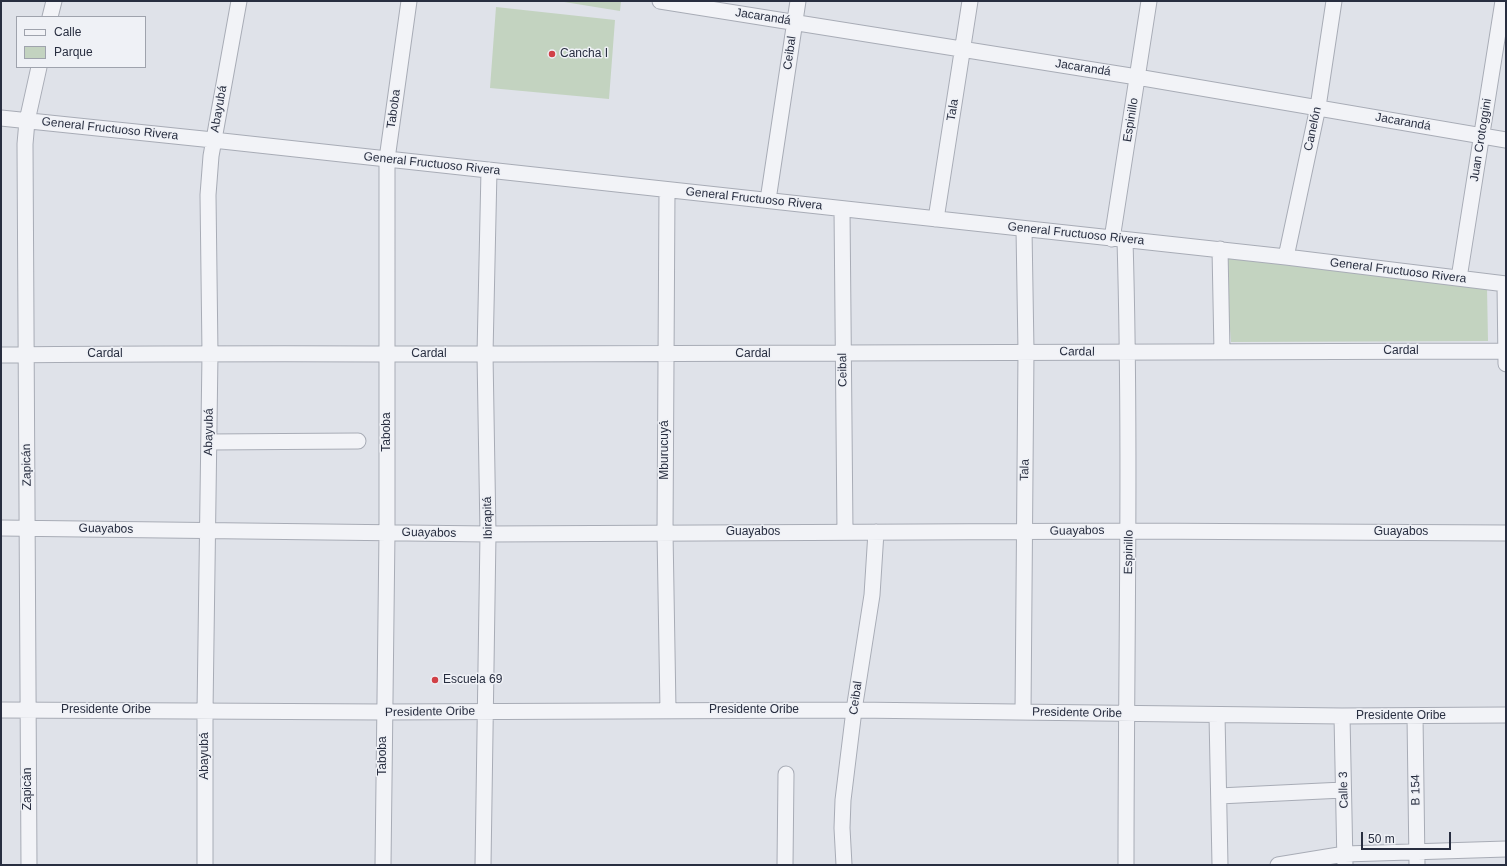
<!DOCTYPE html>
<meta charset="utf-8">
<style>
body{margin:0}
#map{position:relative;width:1507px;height:866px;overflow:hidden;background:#dfe2e9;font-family:Arial,sans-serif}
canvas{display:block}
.frame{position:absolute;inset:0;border:2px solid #282e40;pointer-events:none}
.legend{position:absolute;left:16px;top:16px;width:130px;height:52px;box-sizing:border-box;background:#eff1f6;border:1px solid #9fa3ad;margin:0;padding:5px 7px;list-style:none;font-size:12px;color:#282e40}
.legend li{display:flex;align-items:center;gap:8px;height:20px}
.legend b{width:20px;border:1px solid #9fa3ad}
.scale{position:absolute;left:1361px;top:832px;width:90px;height:18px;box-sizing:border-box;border:2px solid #282e40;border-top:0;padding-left:5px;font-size:12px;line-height:14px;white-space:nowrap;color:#282e40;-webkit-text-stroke:3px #eff1f6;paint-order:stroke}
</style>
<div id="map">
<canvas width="1507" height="866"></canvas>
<div class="frame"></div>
<ul class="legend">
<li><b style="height:5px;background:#f2f3f7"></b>Calle</li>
<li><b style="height:11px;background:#c3d3c0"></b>Parque</li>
</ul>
<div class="scale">50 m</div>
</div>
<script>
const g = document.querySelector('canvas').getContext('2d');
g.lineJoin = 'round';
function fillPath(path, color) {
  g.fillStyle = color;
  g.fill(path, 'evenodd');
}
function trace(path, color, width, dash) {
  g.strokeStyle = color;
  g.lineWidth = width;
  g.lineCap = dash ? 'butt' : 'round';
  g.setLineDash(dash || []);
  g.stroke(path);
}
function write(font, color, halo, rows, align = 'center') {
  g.font = font + ' Arial,sans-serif';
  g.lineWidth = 3;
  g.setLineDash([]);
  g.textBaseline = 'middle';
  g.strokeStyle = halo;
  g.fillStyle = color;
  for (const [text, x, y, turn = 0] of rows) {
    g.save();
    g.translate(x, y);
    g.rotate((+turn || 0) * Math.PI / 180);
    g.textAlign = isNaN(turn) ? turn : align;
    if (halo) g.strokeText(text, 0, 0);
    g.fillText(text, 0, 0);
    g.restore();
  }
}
fillPath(new Path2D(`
 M558,1H621L620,11Z
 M496,7L615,20L609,99L490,88Z
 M1224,255L1487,287L1488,341L1231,342Z`), '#c3d3c0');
const minor = new Path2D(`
 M660,1L1137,77L1506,140
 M50,17L54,1
 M1,118L213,140L1286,257L1506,284
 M667,190L665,532L668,710
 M768,200L798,1
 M842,209L845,532
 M936,219L970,1
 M1112,239L1149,1
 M1125,240C1131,448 1126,657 1126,865
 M1220,249L1222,352
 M1286,257L1318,107L1334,1
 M1459,278L1503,1
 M1505,284L1506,364
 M1,355C170,353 339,354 508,354C840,354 1173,352 1506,351
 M209,442L358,441
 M1,528L488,534L1129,531L1506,533
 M1,710L384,712L854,710L1342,716L1506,715
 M1023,712L1026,351L1024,229
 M1217,715L1220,865
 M1342,716L1345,865
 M1415,716L1417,865
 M1219,796L1343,790
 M29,865L25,144L27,121L39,67
 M205,865V711L210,354L208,195L211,156L239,1
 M383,865L387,532V159L409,1
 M483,865L488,534L485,354L489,170
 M785,865L786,774
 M844,865L842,828L843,800L854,710L872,595L876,532
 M1278,865L1345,854L1506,849`);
trace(minor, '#a8acb6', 17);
trace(minor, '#f2f3f7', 15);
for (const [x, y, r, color] of [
 [552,54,4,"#d14147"],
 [435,680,4,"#d14147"]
]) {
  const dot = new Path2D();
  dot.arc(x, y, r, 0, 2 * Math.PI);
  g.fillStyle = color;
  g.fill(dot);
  trace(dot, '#eff1f6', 1.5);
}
write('12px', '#282e40', '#eff1f6', [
 ["Jacarandá",763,17,9],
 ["Ceibal",790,53,-82],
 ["Jacarandá",1083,68,9],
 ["Abayubá",219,109,-80],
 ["Taboba",394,109,-82],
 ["Tala",953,110,-81],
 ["Espinillo",1131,120,-81],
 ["Jacarandá",1403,122,10],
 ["General Fructuoso Rivera",110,129,6],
 ["Canelón",1313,129,-78],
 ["Juan Crotoggini",1481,140,-81],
 ["General Fructuoso Rivera",432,164,6],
 ["General Fructuoso Rivera",754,199,6],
 ["General Fructuoso Rivera",1076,234,6],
 ["General Fructuoso Rivera",1398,271,7],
 ["Cardal",1401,351],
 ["Cardal",1077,352,1],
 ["Cardal",105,354],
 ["Cardal",429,354],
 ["Cardal",753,354],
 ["Ceibal",843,370,-91],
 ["Abayubá",209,432,-89],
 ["Taboba",387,432,-90],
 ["Mburucuyá",665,450,-90],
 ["Zapicán",27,465,-91],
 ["Tala",1025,470,-89],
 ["Ibirapitá",488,518,-91],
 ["Guayabos",106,529,1],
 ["Guayabos",1077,531,-1],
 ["Guayabos",753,532],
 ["Guayabos",1401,532],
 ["Guayabos",429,533,1],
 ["Espinillo",1129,552,-89],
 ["Ceibal",856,698,-82],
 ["Presidente Oribe",106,710],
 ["Presidente Oribe",754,710],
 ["Presidente Oribe",430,712,-1],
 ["Presidente Oribe",1077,713,1],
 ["Presidente Oribe",1401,716],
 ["Abayubá",205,756,-90],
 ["Taboba",383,756,-90],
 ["Zapicán",28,789,-90],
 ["Calle 3",1344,790,-91],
 ["B 154",1416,790,-91]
]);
write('12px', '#282e40', '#eff1f6', [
 ["Cancha I",560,54],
 ["Escuela 69",443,680]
], 'left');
</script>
